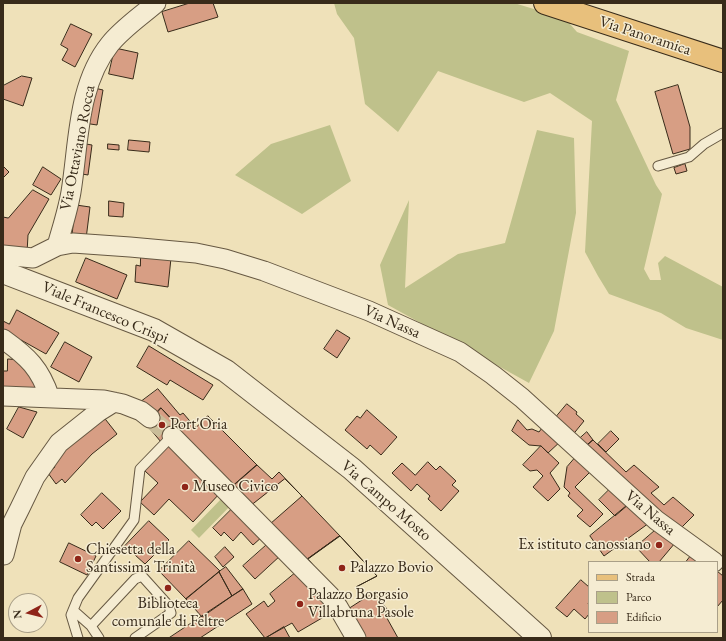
<!DOCTYPE html>
<meta charset="utf-8">
<style>
body{margin:0}
#map{position:relative;width:726px;height:641px;overflow:hidden;background:#efe1b9;font-family:"EB Garamond",serif}
canvas{display:block}
.frame{position:absolute;inset:0;border:4px solid #382b1a;pointer-events:none}
.legend{position:absolute;left:588px;top:561px;width:130px;height:72px;box-sizing:border-box;background:#f5ecd2;border:1px solid #a99f88;margin:0;padding:5px 7px;list-style:none;font-size:12px;color:#382b1a}
.legend li{display:flex;align-items:center;gap:8px;height:20px}
.legend b{width:20px;border:1px solid #a99f88}
.north{position:absolute;left:8px;top:593px;width:40px;height:40px;box-sizing:border-box;background:#f5ecd2;border:1px solid #a99f88;border-radius:50%;rotate:263deg;font-size:11px;font-weight:700;line-height:16px;text-align:center;color:#382b1a}
.north::after{content:'';display:block;margin:auto;width:14px;height:18px;background:#8f2418;clip-path:polygon(50% 0,100% 100%,50% 72%,0 100%)}
</style>
<div id="map">
<canvas width="726" height="641"></canvas>
<div class="frame"></div>
<ul class="legend">
<li><b style="height:5px;background:#e8c07c"></b>Strada</li>
<li><b style="height:11px;background:#bfc18b"></b>Parco</li>
<li><b style="height:11px;background:#d79e84"></b>Edificio</li>
</ul>
<div class="north">N</div>
</div>
<script>
const g = document.querySelector('canvas').getContext('2d');
g.lineJoin = 'round';
function fillPath(path, color) {
  g.fillStyle = color;
  g.fill(path, 'evenodd');
}
function trace(path, color, width, dash) {
  g.strokeStyle = color;
  g.lineWidth = width;
  g.lineCap = dash ? 'butt' : 'round';
  g.setLineDash(dash || []);
  g.stroke(path);
}
function write(font, color, halo, rows, align = 'center') {
  g.font = font + ' "EB Garamond",serif';
  g.lineWidth = 3;
  g.setLineDash([]);
  g.textBaseline = 'middle';
  g.strokeStyle = halo;
  g.fillStyle = color;
  for (const [text, x, y, turn = 0] of rows) {
    g.save();
    g.translate(x, y);
    g.rotate((+turn || 0) * Math.PI / 180);
    g.textAlign = isNaN(turn) ? turn : align;
    if (halo) g.strokeText(text, 0, 0);
    g.fillText(text, 0, 0);
    g.restore();
  }
}
fillPath(new Path2D(`
 M334,3H514L570,20V24L577,32L629,51L616,100L656,185L662,194L644,269L650,280H661L658,263L665,256L723,287V340L686,328L661,313L609,294L598,276L585,252L592,121L550,93L524,102L438,71L398,132L365,104L354,38L337,14Z
 M330,125L351,181L302,214L235,175L271,144Z
 M537,130L574,138L576,213L554,331L529,383L388,305L380,265L409,200L405,288L458,254L505,243Z
 M224,496L232,504L199,538L191,530Z`), '#bfc18b');
const building = new Path2D(`
 M190,3H213L218,17L168,32L162,12Z
 M71,24L92,34L75,67L62,60L68,49L61,45Z
 M115,48L138,53L133,79L109,74Z
 M22,76L32,78L23,106L3,99V86Z
 M678,85L690,127V149L673,154L655,92Z
 M90,87L103,90L97,125L84,123Z
 M129,140L150,142L149,152L128,150Z
 M80,143L92,145L88,175L76,173Z
 M108,144L119,145V150L108,149Z
 M685,164L687,171L676,174L674,168Z
 M3,166L9,172L3,178Z
 M43,167L61,179L51,195L33,185Z
 M33,190L49,199L28,235L27,253L3,250V217L8,218Z
 M109,201L124,203L123,217L109,216Z
 M76,205L90,207L86,239L72,238Z
 M141,256L171,258L168,287L135,282L136,265L140,266Z
 M86,258L127,275L117,299L76,282Z
 M17,310L59,333L46,354L21,340L18,344L3,335V321L9,324Z
 M337,330L350,338L337,358L324,349Z
 M65,342L92,357L79,382L51,367Z
 M149,346L213,385L203,400L170,380L167,385L137,367Z
 M8,359L22,360L38,375L37,392L3,389V371H7Z
 M158,389L180,415L183,413L189,420L178,430L175,427L178,426L161,408L155,415L138,404Z
 M567,404L577,412L576,414L584,421L571,437L552,422Z
 M19,407L37,412L23,438L7,429Z
 M161,408L178,426L175,427L161,442L146,424Z
 M367,410L397,437L381,455L370,445L367,449L345,430L357,416L360,418Z
 M102,415L117,434L92,454L65,483L62,479L56,484L48,473L55,467L50,460Z
 M208,416L257,465L233,486L178,430L189,420L196,427Z
 M518,420L527,430L532,429L539,432L545,424L562,440L548,453L541,446L529,445L512,431Z
 M611,431L619,439L606,452L598,444Z
 M587,432L593,440L583,449L577,441Z
 M593,440L626,472L634,465L659,487L651,493L664,505L673,497L694,515L677,532L583,449Z
 M170,444L221,492L193,522L169,499L154,515L140,502L158,483L145,471Z
 M541,446L559,463L550,473L560,489L548,501L533,487L543,476L537,470L530,471L523,465Z
 M575,458L590,472L575,487L603,514L590,527L577,516L583,510L568,496L570,493L564,487L567,467Z
 M428,462L436,470L440,466L456,481L452,485L459,491L441,511L428,499L430,496L417,484L411,491L392,473L402,463L415,475Z
 M257,465L272,479L279,472L340,536L308,559L303,557L233,486Z
 M285,479L302,496L270,524L252,505Z
 M612,487L629,504L615,516L599,500Z
 M102,493L121,511L103,529L96,522L92,526L81,515Z
 M629,504L649,523L604,556L590,536Z
 M234,507L263,536L253,545L241,532L233,541L224,532L221,536L213,528Z
 M149,521L169,540L145,564L125,546Z
 M658,528L675,543L659,562H650L636,547Z
 M340,536L377,576L356,587L365,598L374,593L387,609L383,611L398,638H364L350,612L308,559Z
 M340,536L377,576L356,587L365,598L348,609L308,559Z
 M189,541L220,571L186,599L159,571Z
 M270,542L281,555L255,579L243,566Z
 M69,543L96,556L87,575L60,562Z
 M225,547L234,557L223,567L215,557Z
 M693,553L705,562H686Z
 M226,567L243,589L232,596L219,572Z
 M299,570L334,611L298,632L292,623L265,638L246,614L264,601L268,607L275,601L270,594Z
 M717,571L723,576V600L717,607Z
 M219,572L232,596L202,617L186,599Z
 M581,580L589,587V602L588,604L589,605V614L585,619L574,609L567,617L556,608Z
 M243,589L252,604L200,638H169Z
 M284,627L290,638H266Z`);
fillPath(building, '#d79e84');
trace(building, '#382b1a', 1);
trace(new Path2D(`
 M150,418L172,436`), '#cabd99', 19, [19, 10]);
const service = new Path2D(`
 M658,166L689,157L704,144L723,133
 M73,610L91,626L99,638
 M91,626L135,579L142,576L169,606L171,613L135,638
 M78,638L71,615L78,598L134,520L140,469L172,436`);
const minor = new Path2D(`
 M57,246C62,228 68,210 71,192C79,143 77,85 110,44C123,28 141,16 156,3
 M3,255L33,258L57,246L73,243L130,247L196,253L225,259L264,271L369,311L460,352L493,375L522,398L656,520L714,562
 M3,339C28,357 40,368 50,398
 M3,396L104,400L123,404L141,411L150,418
 M172,436L330,596L338,607L356,638
 M4,555L12,524L20,508L35,477L59,443L98,412L114,402`);
const tertiary = new Path2D(`
 M3,272L154,330L226,371L352,469L540,638`);
const primary = new Path2D(`
 M545,3L723,61`);
trace(service, '#665842', 11);
trace(minor, '#665842', 21);
trace(tertiary, '#665842', 24);
trace(primary, '#382b1a', 24);
trace(service, '#f5ecd2', 9);
trace(minor, '#f5ecd2', 19);
trace(tertiary, '#f5ecd2', 22);
trace(primary, '#e8c07c', 22);
for (const [x, y, r, color] of [
 [162,425,4,"#8f2418"],
 [185,487,4,"#8f2418"],
 [659,545,4,"#8f2418"],
 [78,559,4,"#8f2418"],
 [342,568,4,"#8f2418"],
 [168,588,4,"#8f2418"],
 [300,604,4,"#8f2418"]
]) {
  const dot = new Path2D();
  dot.arc(x, y, r, 0, 2 * Math.PI);
  g.fillStyle = color;
  g.fill(dot);
  trace(dot, '#f5ecd2', 1.5);
}
write('16px', '#382b1a', '#f5ecd2', [
 ["Via Panoramica",645,36,18],
 ["Via Ottaviano Rocca",78,148,-79],
 ["Viale Francesco Crispi",105,313,23],
 ["Via Nassa",392,322,24],
 ["Via Campo Mosto",386,501,41],
 ["Via Nassa",650,513,40]
]);
write('16px', '#382b1a', '#f5ecd2', [
 ["Port'Oria",170,425],
 ["Museo Civico",193,487],
 ["Ex istituto canossiano",651,545,"right"],
 ["Chiesetta della",86,550],
 ["Santissima Trinità",86,568],
 ["Palazzo Bovio",350,568],
 ["Palazzo Borgasio",308,595],
 ["Villabruna Pasole",308,613],
 ["Biblioteca",168,604,"center"],
 ["comunale di Feltre",168,622,"center"]
], 'left');
</script>
